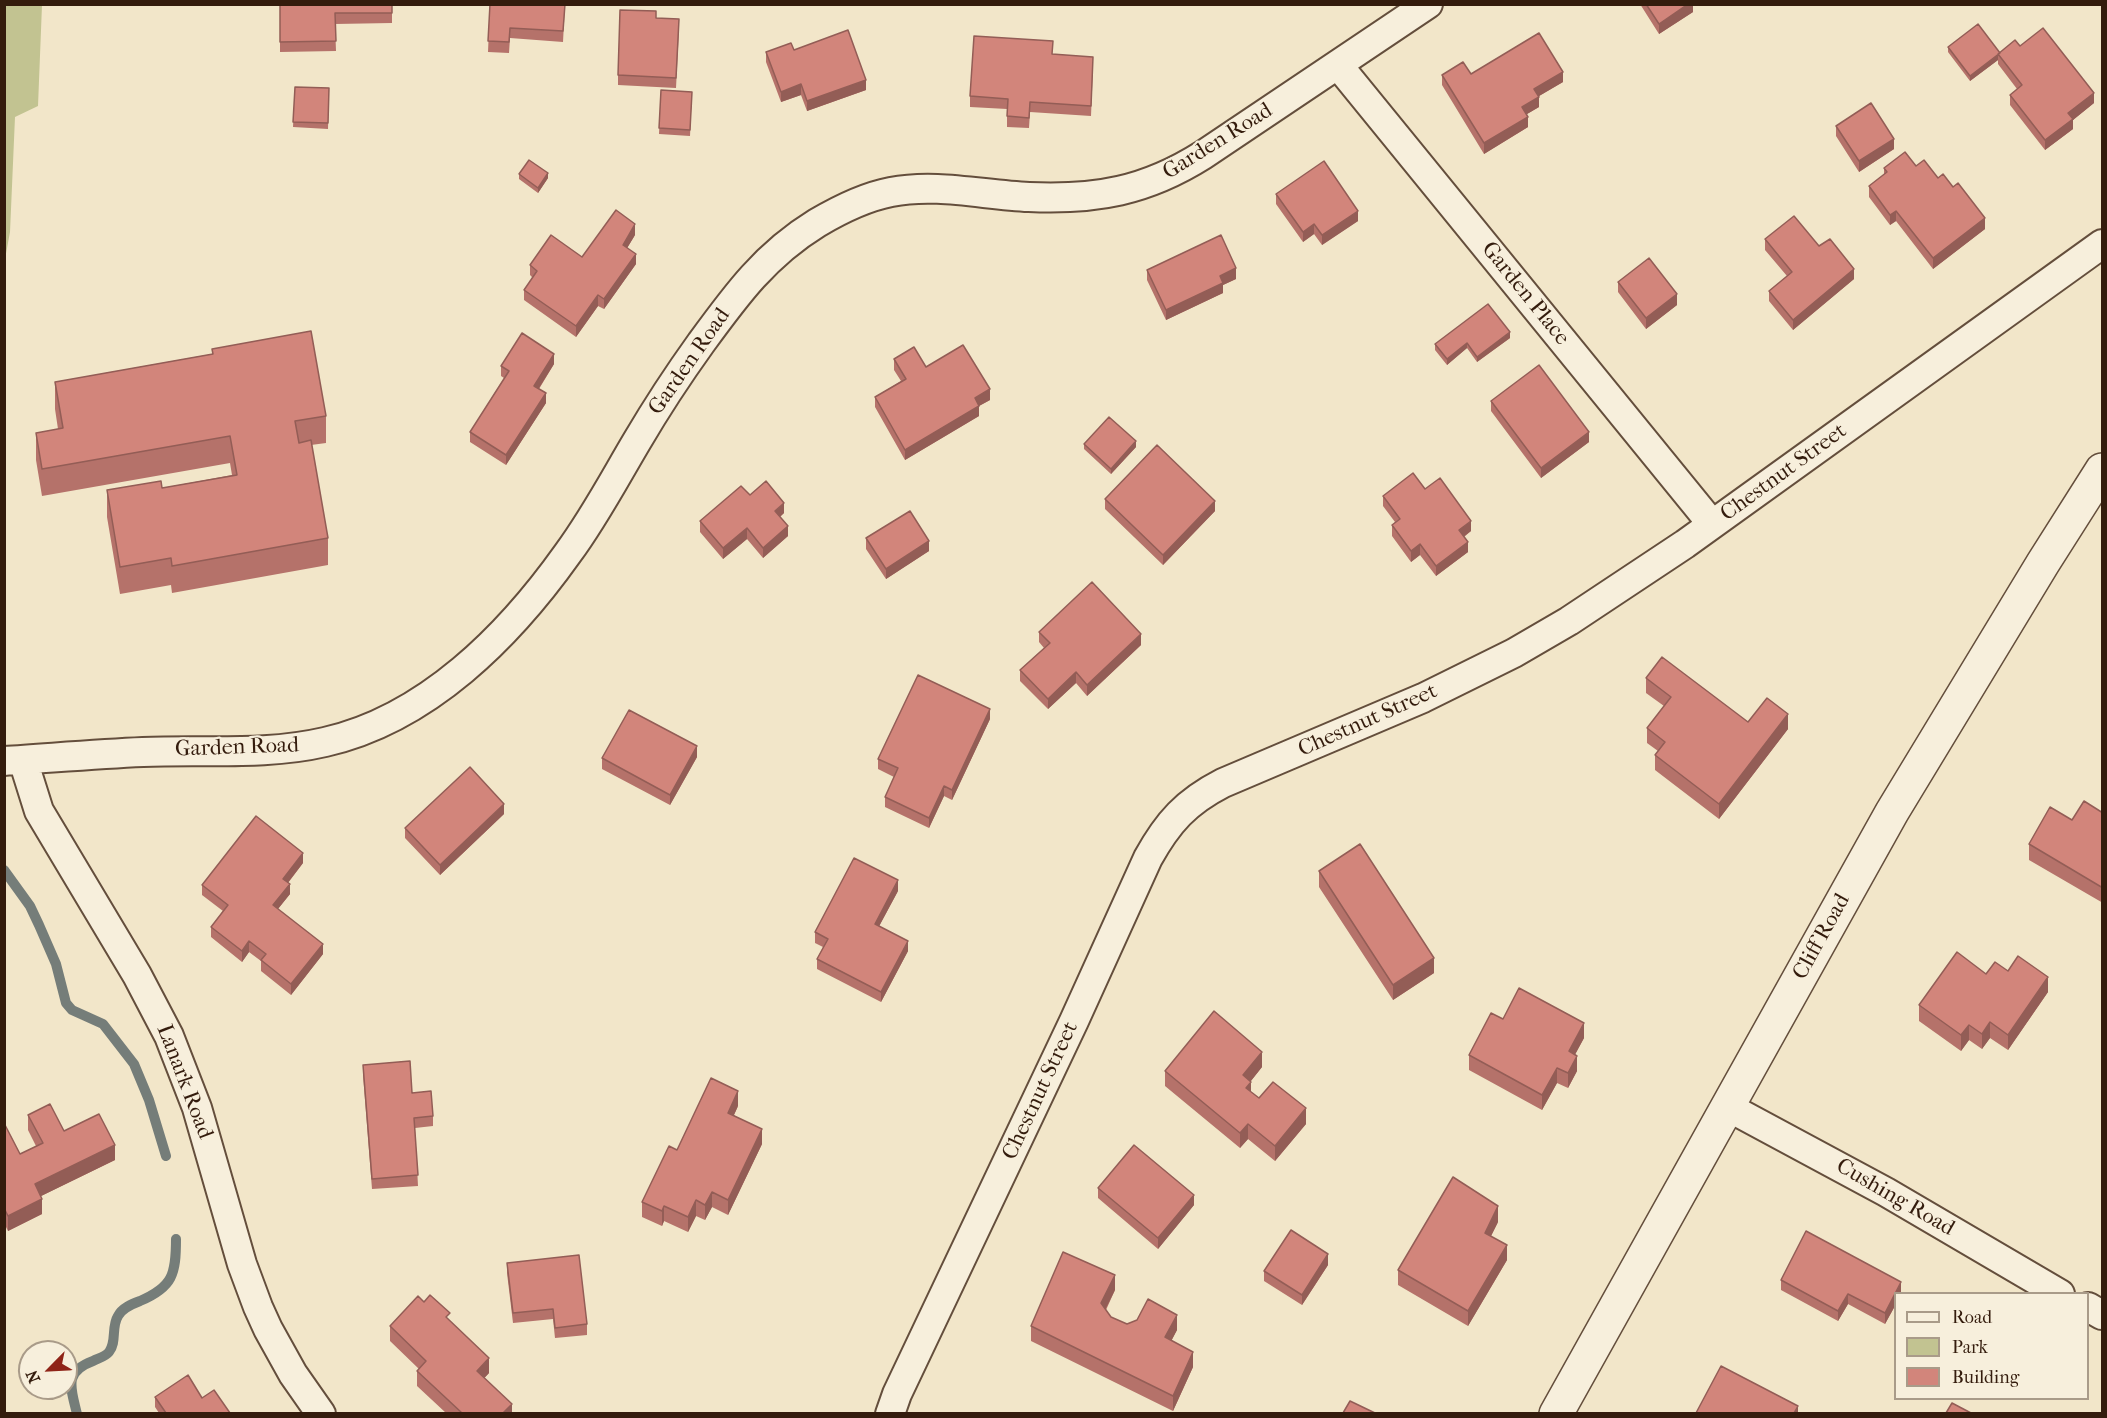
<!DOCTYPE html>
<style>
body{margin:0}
#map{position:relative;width:2107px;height:1418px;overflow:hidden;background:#f2e6c9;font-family:"IM FELL French Canon",serif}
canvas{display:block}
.frame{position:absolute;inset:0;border:6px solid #341c0d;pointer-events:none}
.legend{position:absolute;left:1894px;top:1292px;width:195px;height:108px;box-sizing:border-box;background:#f7efdc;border:2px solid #a99b89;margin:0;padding:8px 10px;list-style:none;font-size:18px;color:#341c0d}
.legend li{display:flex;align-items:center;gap:12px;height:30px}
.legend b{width:30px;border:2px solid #a99b89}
.north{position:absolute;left:18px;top:1340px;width:60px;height:60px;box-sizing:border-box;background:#f7efdc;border:2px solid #a99b89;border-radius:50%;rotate:246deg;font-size:16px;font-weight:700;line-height:24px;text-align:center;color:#341c0d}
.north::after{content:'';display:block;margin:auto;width:21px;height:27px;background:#8f2418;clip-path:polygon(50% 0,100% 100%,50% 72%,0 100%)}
</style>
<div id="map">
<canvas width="2107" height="1418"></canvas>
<div class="frame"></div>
<ul class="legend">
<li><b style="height:8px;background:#f7efdc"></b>Road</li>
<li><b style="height:16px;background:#c2c391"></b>Park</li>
<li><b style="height:16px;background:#d2857b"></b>Building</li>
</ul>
<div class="north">N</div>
</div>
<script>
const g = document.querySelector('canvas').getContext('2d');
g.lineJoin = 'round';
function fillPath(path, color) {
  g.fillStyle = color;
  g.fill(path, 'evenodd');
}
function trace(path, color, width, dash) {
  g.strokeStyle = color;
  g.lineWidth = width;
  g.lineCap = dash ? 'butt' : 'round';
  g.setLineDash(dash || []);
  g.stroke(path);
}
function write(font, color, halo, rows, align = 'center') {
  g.font = font + ' "IM FELL French Canon",serif';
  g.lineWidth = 4.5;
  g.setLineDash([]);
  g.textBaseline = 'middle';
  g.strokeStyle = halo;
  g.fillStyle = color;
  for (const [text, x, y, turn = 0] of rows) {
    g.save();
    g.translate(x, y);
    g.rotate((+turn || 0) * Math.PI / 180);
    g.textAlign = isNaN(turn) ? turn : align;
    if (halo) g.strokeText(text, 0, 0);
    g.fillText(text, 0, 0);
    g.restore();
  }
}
fillPath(new Path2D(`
 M5,4L42,5L38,106L15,117L10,232L5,259Z`), '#c2c391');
trace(new Path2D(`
 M4,870L30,906L39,925L56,964L66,1003L72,1010L103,1024L134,1064L149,1100L166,1156
 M77,1414C71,1388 63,1372 93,1361C99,1358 105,1357 109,1352C117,1342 111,1327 118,1316C122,1308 132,1304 140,1301C173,1287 176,1274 176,1239`), '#757d79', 10);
const minor = new Path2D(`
 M1338,65L1712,524
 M23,760L39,811L137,975L169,1036L197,1108L242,1264L258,1307L268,1329L293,1374L321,1414
 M4,761C51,758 97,754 143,752C204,749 265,756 325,742C427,719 509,636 568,553C594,518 615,478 637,441C657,407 678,375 701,343C736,295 765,255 817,223C839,210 865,197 891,192C936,183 983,195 1029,197C1096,200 1146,191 1203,155L1428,4
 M1728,1107L1886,1192L2060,1294
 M2088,1307L2102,1315
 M890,1414L897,1394L1074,1021L1148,858C1168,822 1186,802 1223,783L1423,698L1514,653L1569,621L1685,544L2102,244`);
const tertiary = new Path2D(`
 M1556,1414L1892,812L2043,563L2102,470`);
trace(minor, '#644e3c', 32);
trace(tertiary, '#644e3c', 36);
trace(minor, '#f7efdc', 28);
trace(tertiary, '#f7efdc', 33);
fillPath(new Path2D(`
 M280,4H392V23L335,24L336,51L280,52Z
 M490,4H565L563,42L510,38L509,53L488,52Z
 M1640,4H1693V12L1659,34Z
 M656,18L679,29L676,88L618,85V75Z
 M2020,46L2094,103L2073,120V129L2045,150L2010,105V95L2017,89L1998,64V60L1970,81L1948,52V47L2000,53Z
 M794,50L866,90L807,111L801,95L781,102L766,62V52Z
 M1053,54L1093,67L1091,116L1030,112L1029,128L1007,127V109L970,107V96Z
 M1471,74L1563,82L1539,96V107L1527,114L1528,127L1484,154L1442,85V75Z
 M295,87L329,88L328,129L293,127Z
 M661,90L692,92L690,136L659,134Z
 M1836,126L1894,149L1859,172L1836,136Z
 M1916,166L1953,187L1985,229L1933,269L1896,221L1890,225L1869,197V186L1884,175V168Z
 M519,174L548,178L538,193L519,179Z
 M1276,194L1358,221L1322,245L1314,234L1303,242L1276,204Z
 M635,235L627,248L636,264L604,309L598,306L576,337L524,300V290L533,278L530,275V265L582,257Z
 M1765,239L1819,246L1854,279L1793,330L1769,301V291L1787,276L1765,250Z
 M1147,270L1236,279L1223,285V293L1166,320L1147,280Z
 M1618,282L1677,305L1646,329L1618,292Z
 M1510,338L1477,362L1467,348L1447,365L1435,350V344Z
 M212,349L326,416V443L311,445L328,538V565L172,593L171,585L120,594L107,517V490L162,488L232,475L230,463L42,496L36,460V433L58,429L55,409V382L212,354Z
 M894,359L926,367L990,400L979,406V416L905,460L875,407V397L901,381L894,370Z
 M554,364L539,389L546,403L506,465L470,442V432L504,378L501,376V366Z
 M1491,401L1589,442L1541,478L1491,411Z
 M1084,444L1136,447L1111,474L1084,449Z
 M750,495L784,513L780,517L788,536L763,558L747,539L723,559L700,532V521Z
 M1383,496L1471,531L1464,537L1468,552L1436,576L1420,555L1411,562L1392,536V525L1395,522L1383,506Z
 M1105,499L1215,511L1163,565L1105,509Z
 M866,538L929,551L886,579L866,549Z
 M1039,632L1141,645L1087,696L1076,683L1048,709L1020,681V670L1044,648L1039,642Z
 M1646,678L1748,722L1788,729L1719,819L1655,770V755L1658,751L1647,743V728L1664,706L1646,693Z
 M990,719L952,800L944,796L929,828L885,807V797L894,777L878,769V759Z
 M697,757L670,805L602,769V758Z
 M2103,813V903L2029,860V844L2072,820Z
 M504,814L440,875L405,838V828Z
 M303,863L288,883L290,894L278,909L323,954L291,995L261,971V961L249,952L242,962L211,937V927L223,911L202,895V885Z
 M1319,871L1434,973L1393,1000L1319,887Z
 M898,891L879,926L908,951L881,1002L817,969V959L823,947L815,943V932Z
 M2008,971L2048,992L2008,1050L1990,1038L1982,1049L1969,1040L1961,1051L1919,1021V1005L1986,974Z
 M1503,1019L1584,1038L1575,1054L1577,1071L1568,1088L1557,1083L1542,1110L1469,1070V1055Z
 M363,1065L412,1093L433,1116V1126L415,1128L418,1186L372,1189L363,1075Z
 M1262,1067L1250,1082L1251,1092L1259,1098L1306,1124L1275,1161L1248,1139L1240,1148L1165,1086V1071Z
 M738,1106L734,1115L762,1144L728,1215L712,1207L705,1220L696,1216L688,1232L664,1221L662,1226L642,1217V1202L677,1150Z
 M28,1115L64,1131L115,1160L41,1196L42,1214L8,1231L4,1223V1123L20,1154L36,1146L28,1130Z
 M1098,1188L1194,1205L1158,1249L1098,1198Z
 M1498,1222L1491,1236L1507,1260L1468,1326L1398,1285V1270Z
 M507,1263L587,1324V1335L555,1338L553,1319L513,1323L507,1273Z
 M1328,1265L1302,1305L1264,1281V1271Z
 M1781,1280L1901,1293H1896V1304L1885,1324L1848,1304L1838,1321L1781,1290Z
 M1115,1290L1106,1310L1111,1317L1127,1324L1177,1330L1171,1341L1193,1367L1173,1411L1031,1341V1326Z
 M424,1302L450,1321L489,1373L484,1378L512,1413H446L417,1386V1371L419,1369L390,1341V1326Z
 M155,1397L230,1413H159L155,1407Z`), '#b5726a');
fillPath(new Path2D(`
 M1688,4H1693V12L1659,34V24Z
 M1998,55V60L1970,81V76Z
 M1563,72V82L1534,99V89Z
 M866,80V90L807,111V101Z
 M801,84V95L781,102V92Z
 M2094,93V103L2073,120V129L2045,150V140L2068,113Z
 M1539,97V107L1522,117V107Z
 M1528,117V127L1484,154V143Z
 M1894,139V149L1859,172V161Z
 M548,173V178L538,193V188Z
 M1358,211V221L1322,245V235Z
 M1896,211V221L1890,225V215Z
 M1985,218V229L1933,269V258Z
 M635,224V235L623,255V245Z
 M1314,224V234L1303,242V232Z
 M636,254V264L604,309V299Z
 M1236,268V279L1223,285V293L1166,320V310L1220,276Z
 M1854,269V279L1793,330V320Z
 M1677,294V305L1646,329V318Z
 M598,295V306L576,337V326Z
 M1510,332V338L1477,362V357Z
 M1467,343V348L1447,365V359Z
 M554,354V364L534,396V386Z
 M990,389V400L979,406V416L905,460V450L975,398Z
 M546,393V403L506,465V455Z
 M1589,432V442L1541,478V468Z
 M1136,441V447L1111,474V469Z
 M1215,501V511L1163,565V555Z
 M784,503V513L775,521V511Z
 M1471,521V531L1459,540V530Z
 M788,526V536L763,558V548Z
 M747,528V539L723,559V548Z
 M929,541V551L886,579V569Z
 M1468,542V552L1436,576V566Z
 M1420,544V555L1411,562V551Z
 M1141,634V645L1087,696V685Z
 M1076,672V683L1048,709V699Z
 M990,709V719L952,800V790Z
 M1788,714V729L1719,819V804Z
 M697,746V757L670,805V795Z
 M944,786V796L929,828V818Z
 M504,804V814L440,875V865Z
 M303,853V863L283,889V879Z
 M898,880V891L875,934V924Z
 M290,884V894L273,915V905Z
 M249,941V952L242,962V951Z
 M908,941V951L881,1002V992Z
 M323,944V954L291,995V984Z
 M1434,958V973L1393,1000V985Z
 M2048,977V992L2008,1050V1035Z
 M1990,1022V1038L1982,1049V1034Z
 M1584,1023V1038L1569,1066V1051Z
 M1969,1025V1040L1961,1051V1035Z
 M1262,1052V1067L1243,1091V1075Z
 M1577,1056V1071L1568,1088V1073Z
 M1557,1068V1083L1542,1110V1095Z
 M1251,1082V1097L1246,1088Z
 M738,1091V1106L728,1128V1113Z
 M1306,1108V1124L1275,1161V1146Z
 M1248,1124V1139L1240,1148V1133Z
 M762,1129V1144L728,1215V1200Z
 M115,1145V1160L35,1199V1184Z
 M712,1192V1207L705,1220V1205Z
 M1194,1195V1205L1158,1249V1238Z
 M42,1199V1214L8,1231V1216Z
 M696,1200V1216L688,1232V1217Z
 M664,1206V1221L662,1226V1211Z
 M1498,1206V1222L1485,1248V1233Z
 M1507,1245V1260L1468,1326V1311Z
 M1328,1254V1265L1302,1305V1295Z
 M1115,1275V1290L1101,1318V1303Z
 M1901,1282V1293H1896V1304L1885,1324V1313Z
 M1848,1294V1304L1838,1321V1311Z
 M1177,1315V1330L1165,1353V1337Z
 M1193,1352V1367L1173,1411V1396Z
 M489,1358V1373L477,1386V1371Z
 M512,1404V1413H503Z
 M1798,1406V1413H1794Z`), '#935d56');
const building = new Path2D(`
 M280,4H392V13H335L336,41L280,42Z
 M490,4H565L563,31L510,28L509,42L488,41Z
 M1646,4H1688L1659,24Z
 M620,10L656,11V18L679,19L676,78L618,75Z
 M1978,24L2000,53L1970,76L1948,47Z
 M2043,28L2094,93L2068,113L2073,119L2045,140L2010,95L2022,85L1998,54L2015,40L2020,46Z
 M848,30L866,80L807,101L801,84L781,92L766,52L791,43L794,50Z
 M1539,33L1563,72L1534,89L1539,97L1522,107L1528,117L1484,143L1442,75L1463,62L1471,74Z
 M974,36L1053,41L1052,54L1093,57L1091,106L1030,102L1029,118L1007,116L1008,99L970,96Z
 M295,87L329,88L328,123L293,122Z
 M661,90L692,92L690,130L659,128Z
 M1871,103L1894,139L1859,161L1836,126Z
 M1905,152L1916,166L1924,160L1938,178L1943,174L1953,187L1958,183L1985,218L1933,258L1896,211L1890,215L1869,186L1887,172L1884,168Z
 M529,160L548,173L538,188L519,174Z
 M1324,161L1358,211L1322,235L1314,224L1303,232L1276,194Z
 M616,210L635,224L623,245L636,254L604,299L598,295L576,326L524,290L537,271L530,265L551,235L582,257Z
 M1794,216L1819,246L1830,239L1854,269L1793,320L1769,291L1792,272L1765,239Z
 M1221,235L1236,268L1220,276L1223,283L1166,310L1147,270Z
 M1649,258L1677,294L1646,318L1618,282Z
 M1488,304L1510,332L1477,357L1467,343L1447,359L1435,344Z
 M311,331L326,416L295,421L299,443L311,440L328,538L172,566L171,558L120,567L107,490L161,481L162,488L237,475L230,436L42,469L36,433L63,428L55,382L213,354L212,349Z
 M522,333L554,354L534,386L546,393L506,455L470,432L509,371L501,366Z
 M963,345L990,389L975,398L979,406L905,450L875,397L906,379L894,359L914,347L926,367Z
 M1539,365L1589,432L1541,468L1491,401Z
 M1109,417L1136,441L1111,469L1084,444Z
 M1157,445L1215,501L1163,555L1105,499Z
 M1413,473L1425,489L1440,478L1471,521L1459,530L1468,542L1436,566L1420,544L1411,551L1392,525L1400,519L1383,496Z
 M766,481L784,503L775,511L788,526L763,548L747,528L723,548L700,521L741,486L750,495Z
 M910,511L929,541L886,569L866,538Z
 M1092,582L1141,634L1087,685L1076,672L1048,699L1020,670L1050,643L1039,632Z
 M1662,657L1748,722L1767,698L1788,714L1719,804L1655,755L1665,742L1647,728L1671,697L1646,678Z
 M918,675L990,709L952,790L944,786L929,818L885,797L898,768L878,759Z
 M629,710L697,746L670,795L602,758Z
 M470,767L504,804L440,865L405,828Z
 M2084,801L2103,813V888L2029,844L2050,807L2072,820Z
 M256,816L303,853L283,879L290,884L273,905L323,944L291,984L261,960L266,954L249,941L242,951L211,927L228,905L202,885Z
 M1360,844L1434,958L1393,985L1319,871Z
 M854,858L898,880L875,924L908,941L881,992L817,959L828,939L815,932Z
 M1957,952L1986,974L1995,962L2008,971L2018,956L2048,977L2008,1035L1990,1022L1982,1034L1969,1025L1961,1035L1919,1005Z
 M1519,988L1584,1023L1569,1051L1577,1056L1568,1073L1557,1068L1542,1095L1469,1055L1491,1013L1503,1019Z
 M1214,1011L1262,1052L1243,1075L1251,1082L1246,1088L1259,1098L1273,1082L1306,1108L1275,1146L1248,1124L1240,1133L1165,1071Z
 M410,1061L412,1093L431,1091L433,1116L414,1118L418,1175L372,1179L363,1065Z
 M711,1078L738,1091L728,1113L762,1129L728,1200L712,1192L705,1205L696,1200L688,1217L664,1206L662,1211L642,1202L669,1146L677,1150Z
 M50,1104L64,1131L99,1114L115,1145L35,1184L42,1199L8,1216L4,1208V1123L20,1154L43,1143L28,1115Z
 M1134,1145L1194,1195L1158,1238L1098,1188Z
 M1453,1177L1498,1206L1485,1233L1507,1245L1468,1311L1398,1270Z
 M1291,1230L1328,1254L1302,1295L1264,1271Z
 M1806,1231L1901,1282L1885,1313L1848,1294L1838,1311L1781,1280Z
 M1063,1252L1115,1275L1101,1303L1111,1317L1127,1324L1137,1320L1148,1299L1177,1315L1165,1337L1193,1352L1173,1396L1031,1326Z
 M579,1255L587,1324L555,1328L553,1309L513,1313L507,1263Z
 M430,1295L450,1313L446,1317L489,1358L477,1371L512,1404L503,1413H462L417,1371L426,1361L390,1326L418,1296L424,1302Z
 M1721,1366L1798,1406L1794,1413H1696Z
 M188,1375L202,1398L214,1390L230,1413H166L155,1397Z
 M1350,1401L1375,1413H1343Z
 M1952,1403L1971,1413H1946Z`);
fillPath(building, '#d2857b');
trace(building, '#935d56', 1.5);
write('22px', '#341c0d', '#f7efdc', [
 ["Garden Road",1218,142,-32],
 ["Garden Place",1525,294,51],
 ["Garden Road",690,362,-55],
 ["Chestnut Street",1784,473,-36],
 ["Chestnut Street",1368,721,-24],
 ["Garden Road",237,748,-2],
 ["Cliff Road",1822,937,-61],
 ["Lanark Road",184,1082,69],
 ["Chestnut Street",1041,1091,-65],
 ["Cushing Road",1895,1198,30]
]);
</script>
